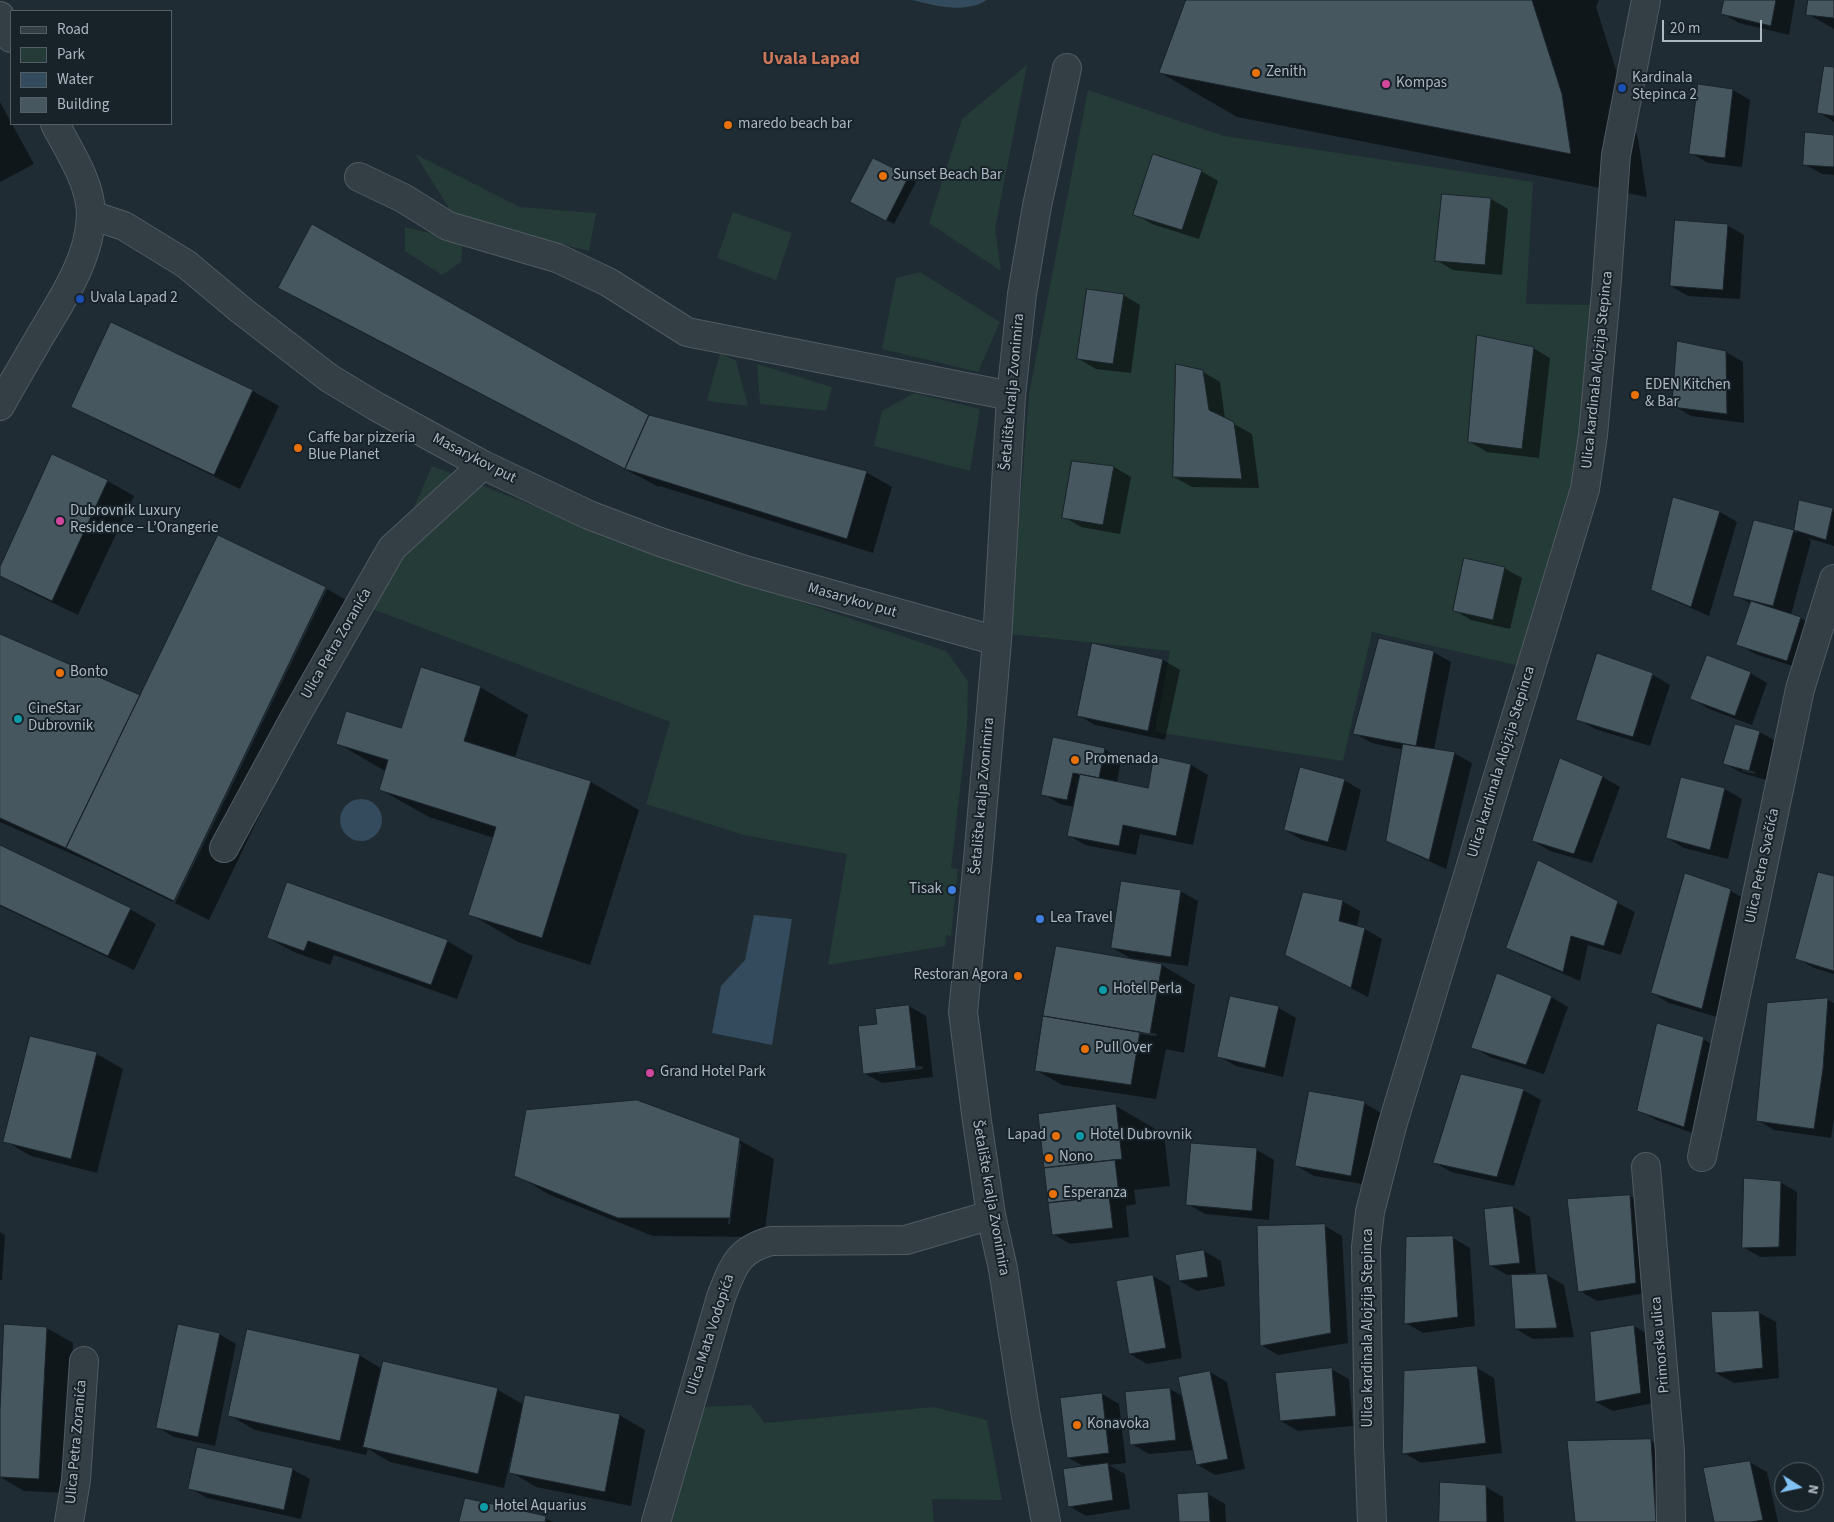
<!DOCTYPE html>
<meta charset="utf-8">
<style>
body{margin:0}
#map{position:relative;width:1834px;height:1522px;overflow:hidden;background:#1f2c34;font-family:"Source Sans 3",sans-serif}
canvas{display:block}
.legend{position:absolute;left:10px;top:10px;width:162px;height:115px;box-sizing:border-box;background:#182229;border:1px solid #535e66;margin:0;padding:6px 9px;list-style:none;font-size:15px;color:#acb9c2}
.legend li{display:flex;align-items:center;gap:10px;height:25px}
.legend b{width:25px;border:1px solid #535e66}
.north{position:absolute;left:1774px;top:1462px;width:50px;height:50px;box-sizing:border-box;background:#182229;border:1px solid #535e66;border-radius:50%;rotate:100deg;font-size:14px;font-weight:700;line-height:20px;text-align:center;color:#acb9c2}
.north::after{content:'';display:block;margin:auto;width:18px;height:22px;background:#80c2f4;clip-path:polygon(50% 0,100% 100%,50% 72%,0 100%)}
.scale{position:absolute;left:1662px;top:20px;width:100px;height:22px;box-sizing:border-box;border:2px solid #acb9c2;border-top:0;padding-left:6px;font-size:15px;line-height:18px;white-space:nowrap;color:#acb9c2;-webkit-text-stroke:4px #182229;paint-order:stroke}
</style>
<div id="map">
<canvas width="1834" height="1522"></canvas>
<ul class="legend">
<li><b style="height:6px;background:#333e45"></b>Road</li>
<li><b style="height:14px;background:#253b37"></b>Park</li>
<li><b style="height:14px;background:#334b5c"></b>Water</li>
<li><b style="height:14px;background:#475760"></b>Building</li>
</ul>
<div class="north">N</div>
<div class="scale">20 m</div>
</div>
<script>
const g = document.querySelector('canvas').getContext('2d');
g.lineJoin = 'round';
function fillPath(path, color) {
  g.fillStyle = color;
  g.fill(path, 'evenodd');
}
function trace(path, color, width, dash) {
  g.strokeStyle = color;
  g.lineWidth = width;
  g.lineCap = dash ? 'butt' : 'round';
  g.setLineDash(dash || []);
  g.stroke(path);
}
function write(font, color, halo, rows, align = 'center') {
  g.font = font + ' "Source Sans 3",sans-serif';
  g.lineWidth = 4;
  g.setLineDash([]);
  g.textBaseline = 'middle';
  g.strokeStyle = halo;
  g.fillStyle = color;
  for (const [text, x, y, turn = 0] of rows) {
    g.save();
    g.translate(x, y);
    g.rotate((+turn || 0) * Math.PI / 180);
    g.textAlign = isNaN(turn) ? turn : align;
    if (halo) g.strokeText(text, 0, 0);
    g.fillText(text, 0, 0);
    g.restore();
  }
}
fillPath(new Path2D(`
 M1027,65L995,229L1001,271L929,223L962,119Z
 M1088,90L1224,136L1533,182L1526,304L1596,305L1573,487L1520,666L1372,632L1343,761L1155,732L1170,651L1010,634L1029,394Z
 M415,154L520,207L596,213L589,251L456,219Z
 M733,212L792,233L776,280L717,258Z
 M405,227L463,241L461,262L442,275L405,251Z
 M920,272L1000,322L978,372L882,349L896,278Z
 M720,353L736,361L748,406L707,401Z
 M757,364L832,387L826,411L760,404Z
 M914,393L980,409L970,471L874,446L882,411Z
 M432,466L693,568L763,589L946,651L968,681L967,728L951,868L958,869L951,936L946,935L945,946L828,965L847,854L744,835L646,804L670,722L370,608Z
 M751,1405L765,1423L933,1407L987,1420L1002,1500L932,1499L934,1522H669L703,1407Z`), '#253b37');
fillPath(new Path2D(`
 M912,0H987C964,14 937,6 912,0Z
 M340 820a21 21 0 1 1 42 0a21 21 0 1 1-42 0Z
 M754,915L792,919L772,1045L712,1033L721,986L745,960Z`), '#334b5c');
fillPath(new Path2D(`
 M1187,0H1599L1596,7L1638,139L1647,197L1237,117L1161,73Z
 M1726,0H1795L1789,35L1739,23L1722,13Z
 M1809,0H1834V29L1808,14Z
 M1834,69V122L1818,112Z
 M1699,86L1733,90L1750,100L1742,167L1708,163L1691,153Z
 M0,102L34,164L0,182Z
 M1834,136V175L1822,174L1804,164Z
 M1201,171L1218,181L1199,239L1152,224L1135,214Z
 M908,177L916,182L894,224L859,206Z
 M1491,199L1508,209L1502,275L1453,270L1436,260Z
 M1727,225L1744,235L1740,299L1688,296L1671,286Z
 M280,288L649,416L866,472L892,487L873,553L660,486L659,487L313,307Z
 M1123,295L1140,305L1131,373L1096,369L1079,359Z
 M112,324L253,391L279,406L240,489L99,421L73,406Z
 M1533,348L1550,358L1539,458L1487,452L1470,442Z
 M1726,352L1743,362L1744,423L1691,416L1674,406Z
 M1203,372L1220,382L1225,419L1252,434L1259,488L1192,487L1174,477Z
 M53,456L108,481L134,496L78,615L24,589L0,575V570Z
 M1073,462L1114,467L1131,477L1120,534L1081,527L1064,517Z
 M1800,502L1834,510V546L1808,538L1811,541L1791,615L1801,618L1818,628L1805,670L1755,654L1738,644L1751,604L1735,595L1755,521L1798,533L1795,530Z
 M1720,512L1737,522L1709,616L1670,599L1653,589Z
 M218,536L326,589H324L173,902L101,867L0,822V636L141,697Z
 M1504,568L1522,578L1510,629L1471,620L1454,610Z
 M327,589L360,608L209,920L175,903Z
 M1433,652L1451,662L1434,750L1454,753L1472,763L1446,869L1405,850L1388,840L1404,750L1372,743L1354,733Z
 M1598,655L1653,675L1670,685L1650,746L1595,729L1578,719Z
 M1163,660L1180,670L1165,740L1095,725L1078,715Z
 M1750,673L1767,683L1752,725L1709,709L1692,699Z
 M480,687L528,715L515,758L591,782L639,810L590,965L518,942L470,914L494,838L429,817L381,790L385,771L337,743L402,730Z
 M1736,725L1760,732L1777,742L1766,780L1742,773L1725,764ZM1742,768L1755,772V774L1742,771Z
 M1104,749L1121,759L1117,783L1149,790L1191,765L1208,775L1193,845L1140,834L1136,855L1085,845L1068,835L1074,807L1060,804L1043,794Z
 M1561,759L1603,777L1620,787L1592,863L1550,851L1533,841Z
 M1344,780L1361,790L1346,851L1302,840L1285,830Z
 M1725,789L1742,799L1728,859L1684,848L1667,838Z
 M0,846L130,909L156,924L134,970L0,906Z
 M1539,862L1635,912L1621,955L1588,945L1580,981L1524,957L1507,947Z
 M1686,874L1731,891L1748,901L1720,1018L1669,1003L1652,993Z
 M1834,878V974L1814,968L1796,958Z
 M1180,891L1198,901L1188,966L1130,958L1113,948Z
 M1342,901L1360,911L1357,927L1365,929L1382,939L1368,997L1304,964Z
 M268,938L447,941L473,956L457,999L334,955L330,965L294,952Z
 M1162,965L1195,985L1184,1053L1166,1049L1156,1099L1062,1085L1036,1070ZM1137,1030L1157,1034L1156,1036L1140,1034Z
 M1231,997L1279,1008L1296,1018L1283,1077L1236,1066L1218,1056Z
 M1551,997L1568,1007L1544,1074L1490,1057L1473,1047Z
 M1828,1000L1834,1003V1119L1831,1138L1774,1130L1757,1120L1768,1005Z
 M909,1006L926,1016L933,1077L882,1083L864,1073L878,1025L877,1010ZM922,1066L923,1069L879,1074V1071Z
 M31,1037L97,1054L123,1069L97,1173L31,1156L5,1141Z
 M1703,1039L1720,1049L1701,1136L1656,1120L1639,1110Z
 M1523,1090L1541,1100L1514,1186L1451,1172L1434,1162Z
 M1364,1103L1381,1113L1368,1185L1314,1176L1297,1166Z
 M1116,1106L1164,1134L1170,1186L1134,1190L1136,1204L1126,1206L1129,1237L1070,1244L1053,1234L1039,1115Z
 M739,1140L774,1159L764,1237L653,1236L550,1195L516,1175ZM738,1144H741L730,1224H728Z
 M1257,1150L1274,1160L1269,1220L1205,1214L1188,1204Z
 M1780,1182L1797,1192L1796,1256L1760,1257L1743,1247Z
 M1630,1196L1647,1206L1653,1292L1597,1301L1580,1291Z
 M1513,1207L1530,1217L1536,1273H1529V1276L1547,1275L1564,1285L1574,1337L1533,1339L1516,1329L1513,1275H1507L1490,1265Z
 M1325,1226L1342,1236L1348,1343L1278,1355L1261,1345L1259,1227Z
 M0,1232L5,1235L2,1280H0Z
 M1453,1238L1470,1248L1475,1326L1423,1333L1406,1323Z
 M1204,1251L1221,1261L1225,1286L1197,1291L1180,1281Z
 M1153,1276L1170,1286L1182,1358L1147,1364L1130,1354Z
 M1758,1312L1776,1322L1779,1378L1734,1383L1716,1373Z
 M1634,1326L1651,1336L1658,1402L1613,1411L1596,1402Z
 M47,1328L73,1343L65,1493L24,1491L0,1477V1435Z
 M219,1334L236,1344L215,1446L174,1437L157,1427Z
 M359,1355L382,1369L384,1362L498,1390L524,1405L619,1415L645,1430L631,1506L536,1487L511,1472L514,1457H511L504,1488L390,1462L368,1449L366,1455L255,1430L229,1415Z
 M1477,1368L1494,1378L1502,1453L1421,1463L1404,1453Z
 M1331,1369L1349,1379L1353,1426L1298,1431L1281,1421Z
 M1210,1372L1227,1382L1245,1469L1215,1475L1198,1465L1195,1450L1149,1454L1132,1444L1127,1394L1170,1389L1184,1397L1180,1378Z
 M1102,1394L1119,1404L1126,1463L1109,1465L1125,1474L1130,1509L1086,1516L1069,1506L1085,1467L1069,1458Z
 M1650,1440L1668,1450L1672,1522H1576Z
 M1749,1462L1767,1472L1778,1522H1716Z
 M292,1469L310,1479L301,1519L207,1498L190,1488Z
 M1486,1487L1503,1497L1504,1522H1440Z
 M1208,1494L1225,1504L1226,1522H1180Z
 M545,1518L553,1522H461Z`), '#0007');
const building = new Path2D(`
 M1186,0H1532L1562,94L1571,154L1159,73Z
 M1724,0H1776L1771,26L1721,14Z
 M1808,0H1834V18L1806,15Z
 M1824,66L1834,67V116L1817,113Z
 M1698,84L1733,89L1725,158L1689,154Z
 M1805,132L1834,135V167L1803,165Z
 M1153,154L1202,170L1182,230L1133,215Z
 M873,158L909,176L886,221L850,202Z
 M1442,194L1491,198L1485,265L1435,261Z
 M1675,220L1728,224L1723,290L1670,286Z
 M312,224L649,415L625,469L278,288Z
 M1087,289L1124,294L1113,364L1077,359Z
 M111,322L253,390L214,475L71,407Z
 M1477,335L1534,347L1522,449L1468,442Z
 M1677,341L1726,351L1727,414L1672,407Z
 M1176,364L1203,370L1209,410L1234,422L1242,479L1173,477Z
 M649,415L867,471L847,539L625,469Z
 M52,454L108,480L52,601L0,576V567Z
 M1072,461L1114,466L1103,525L1062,518Z
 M1673,497L1720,511L1691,607L1651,590Z
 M1799,500L1833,508L1826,540L1794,530Z
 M1754,520L1794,530L1773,606L1733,596Z
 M218,535L326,587L174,901L66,848Z
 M1464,558L1505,567L1493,620L1453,611Z
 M1751,601L1801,617L1787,661L1736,645Z
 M0,634L140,695L66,848L0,818Z
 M1379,638L1434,651L1416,746L1353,734Z
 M1092,643L1163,659L1148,731L1077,716Z
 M1597,653L1653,673L1633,737L1576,720Z
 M1707,655L1751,672L1735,716L1690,699Z
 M421,667L481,686L464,741L591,781L542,938L468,915L496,827L379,790L388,760L336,744L346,711L401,728Z
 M1735,724L1760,731L1749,771L1723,764Z
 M1053,737L1105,748L1099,778L1073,773L1067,800L1041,795Z
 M1403,744L1455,752L1429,860L1386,841Z
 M1154,756L1191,764L1176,836L1123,825L1119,846L1067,836L1080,774L1148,788Z
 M1560,758L1603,776L1574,854L1532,841Z
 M1300,767L1345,779L1328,842L1284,830Z
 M1681,777L1725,788L1710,850L1666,838Z
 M0,845L131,908L108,956L0,905Z
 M1538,860L1618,901L1604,946L1571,936L1563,972L1506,948Z
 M1818,872L1834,876V971L1795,959Z
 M1685,873L1731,889L1702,1009L1651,993Z
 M1121,881L1181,890L1171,957L1111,948Z
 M287,882L448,940L431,985L308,941L304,951L267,938Z
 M1303,892L1343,900L1339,921L1365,928L1351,988L1285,955Z
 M1056,946L1162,964L1150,1034L1043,1016Z
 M1497,973L1552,996L1526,1065L1471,1048Z
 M1230,996L1279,1006L1265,1068L1217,1057Z
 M1828,998L1823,1069L1814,1129L1756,1121L1767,1003Z
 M909,1005L916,1068L863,1074L858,1026L877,1024L875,1009Z
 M1043,1016L1140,1032L1131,1085L1035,1071Z
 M1657,1023L1704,1037L1684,1127L1637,1111Z
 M30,1036L97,1052L71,1159L3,1142Z
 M1461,1074L1524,1089L1497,1177L1433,1163Z
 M1309,1091L1365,1101L1351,1176L1295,1166Z
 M637,1100L740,1138L730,1218H618L514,1176L526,1110Z
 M1116,1104L1122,1159L1044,1168L1038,1114Z
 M1191,1143L1257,1148L1252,1211L1186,1205Z
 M1115,1160L1119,1195L1048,1203L1044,1168Z
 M1744,1178L1781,1181L1779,1247L1742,1248Z
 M1630,1195L1636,1283L1578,1292L1567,1199Z
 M1109,1196L1113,1228L1052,1235L1048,1203Z
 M1513,1206L1520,1263L1489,1266L1484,1209Z
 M1325,1224L1331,1333L1260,1346L1257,1226Z
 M1453,1236L1458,1317L1404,1324L1406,1237Z
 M1204,1250L1208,1277L1179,1281L1175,1255Z
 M1547,1274L1557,1328L1515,1329L1511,1275Z
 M1153,1275L1166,1348L1129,1354L1116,1281Z
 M1759,1311L1763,1368L1715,1373L1711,1312Z
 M4,1324L47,1327L39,1479L0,1477V1411Z
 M178,1324L220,1333L198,1437L156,1428Z
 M1634,1325L1641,1393L1595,1402L1590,1332Z
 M247,1329L360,1354L340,1441L228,1416Z
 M383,1361L498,1388L478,1474L363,1447Z
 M1477,1366L1486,1443L1402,1454L1404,1371Z
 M1332,1368L1336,1416L1280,1421L1275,1373Z
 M1210,1371L1228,1459L1196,1465L1178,1377Z
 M1170,1388L1176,1440L1130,1445L1125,1392Z
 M1102,1393L1109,1453L1067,1458L1060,1398Z
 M525,1395L620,1414L605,1492L509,1473Z
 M1651,1439L1656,1522H1575L1567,1441Z
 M197,1447L293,1468L284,1510L188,1489Z
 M1750,1461L1763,1520L1751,1522H1714L1703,1468Z
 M1108,1463L1113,1500L1068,1507L1063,1469Z
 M1440,1482L1486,1485L1487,1522H1439Z
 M1208,1492L1210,1522H1179L1177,1494Z
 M465,1498L546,1516L545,1522H459Z`);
fillPath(building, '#475760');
trace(building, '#1a242b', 1);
const minor = new Path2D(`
 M0,16L11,38
 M359,177L403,198L448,226L557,258L608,282L687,332L1011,396
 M91,215L124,226L186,264L241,310L329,378L377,407L483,465L589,515L660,542L745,570L997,641
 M0,406C14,381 28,357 42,333C63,298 90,258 91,215C91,183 69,151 55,124
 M224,848L294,719L392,548L483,465
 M1702,1157L1800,689L1834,579
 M1646,1167L1670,1452L1671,1522
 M69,1522L76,1480L84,1361
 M656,1522L721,1297C733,1267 737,1250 771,1241L906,1240L991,1215
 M1046,1522L1026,1417L1003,1269L991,1215L977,1121L963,1012L978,859L997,641L1011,396L1022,294L1037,206L1067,68
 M1372,1522L1369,1445L1366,1247L1370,1212L1392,1126L1585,489L1593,435L1606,292L1616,155L1646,0`);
trace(minor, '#505b63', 30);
trace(minor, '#333e45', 28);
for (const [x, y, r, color] of [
 [1256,73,5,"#e8710a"],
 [1386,84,5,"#d1479c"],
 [1622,88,5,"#1a4fb4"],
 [728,125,5,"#e8710a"],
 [883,176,5,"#e8710a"],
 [80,299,5,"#1a4fb4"],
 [1635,395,5,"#e8710a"],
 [298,448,5,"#e8710a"],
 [60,521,5,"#d1479c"],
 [60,673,5,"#e8710a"],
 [18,719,5,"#0f9aa8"],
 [1075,760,5,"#e8710a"],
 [952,890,5,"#3f7fe0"],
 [1040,919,5,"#3f7fe0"],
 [1018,976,5,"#e8710a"],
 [1103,990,5,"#0f9aa8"],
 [1085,1049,5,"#e8710a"],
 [650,1073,5,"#d1479c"],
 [1056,1136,5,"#e8710a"],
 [1080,1136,5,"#0f9aa8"],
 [1049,1158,5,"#e8710a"],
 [1053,1194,5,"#e8710a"],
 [1077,1425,5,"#e8710a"],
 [484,1507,5,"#0f9aa8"]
]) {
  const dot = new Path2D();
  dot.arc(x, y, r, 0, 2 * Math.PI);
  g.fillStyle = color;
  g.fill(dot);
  trace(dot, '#182229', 2);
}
write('15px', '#acb9c2', '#182229', [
 ["Zenith",1266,73],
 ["Kardinala",1632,79],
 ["Stepinca 2",1632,96],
 ["Kompas",1396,84],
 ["maredo beach bar",738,125],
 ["Sunset Beach Bar",893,176],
 ["Uvala Lapad 2",90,299],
 ["EDEN Kitchen",1645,386],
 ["& Bar",1645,403],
 ["Caffe bar pizzeria",308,439],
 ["Blue Planet",308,456],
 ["Dubrovnik Luxury",70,512],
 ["Residence – L’Orangerie",70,529],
 ["Bonto",70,673],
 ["CineStar",28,710],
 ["Dubrovnik",28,727],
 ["Promenada",1085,760],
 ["Tisak",942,890,"right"],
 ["Lea Travel",1050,919],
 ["Restoran Agora",1008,976,"right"],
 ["Hotel Perla",1113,990],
 ["Pull Over",1095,1049],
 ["Grand Hotel Park",660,1073],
 ["Lapad",1046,1136,"right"],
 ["Hotel Dubrovnik",1090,1136],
 ["Nono",1059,1158],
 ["Esperanza",1063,1194],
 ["Konavoka",1087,1425],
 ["Hotel Aquarius",494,1507]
], 'left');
write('15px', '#acb9c2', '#182229', [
 ["Ulica kardinala Alojzija Stepinca",1598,370,-84],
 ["Šetalište kralja Zvonimira",1013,392,-85],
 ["Masarykov put",474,459,27],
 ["Masarykov put",852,601,16],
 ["Ulica Petra Zoranića",337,644,-60],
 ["Ulica kardinala Alojzija Stepinca",1502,762,-73],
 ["Šetalište kralja Zvonimira",983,796,-85],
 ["Ulica Petra Svačića",1763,866,-78],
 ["Šetalište kralja Zvonimira",990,1198,80],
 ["Ulica kardinala Alojzija Stepinca",1369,1328,-90],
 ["Ulica Mata Vodopića",711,1335,-72],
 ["Primorska ulica",1661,1345,-95],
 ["Ulica Petra Zoranića",77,1442,-85]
]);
write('bold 18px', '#ce785b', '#182229', [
 ["Uvala Lapad",811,60]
]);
</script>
